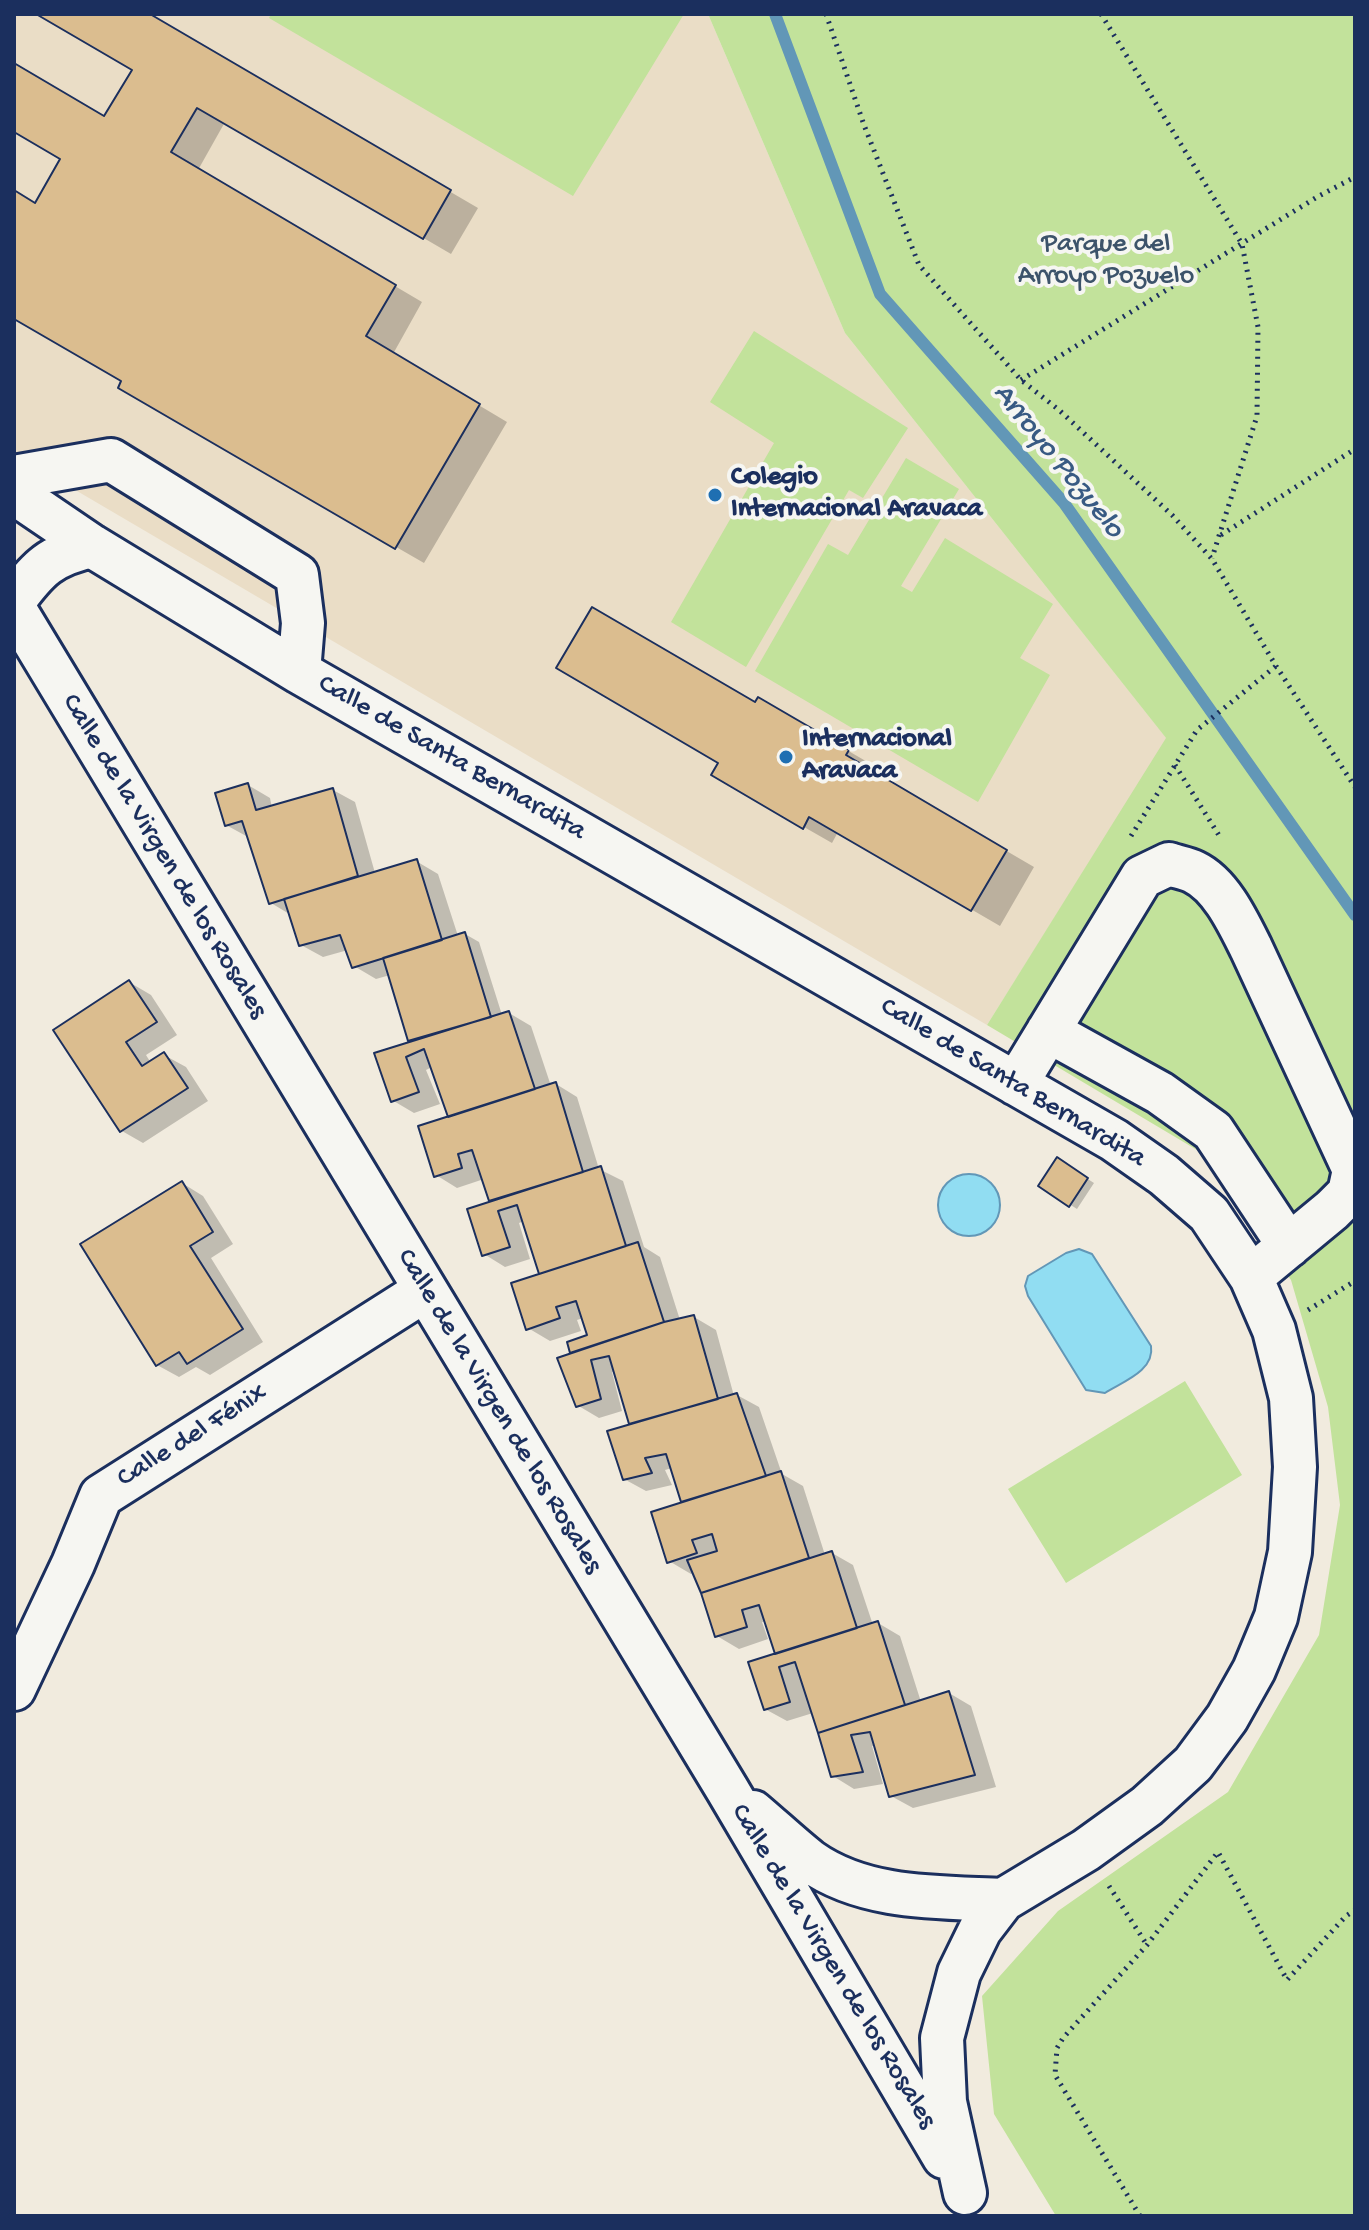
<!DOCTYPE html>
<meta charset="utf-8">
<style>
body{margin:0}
#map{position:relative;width:1369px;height:2230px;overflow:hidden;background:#f1ebde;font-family:"Gochi Hand",sans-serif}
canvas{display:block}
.frame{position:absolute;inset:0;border:16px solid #1b2f5e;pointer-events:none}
</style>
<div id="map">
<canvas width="1369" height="2230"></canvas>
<div class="frame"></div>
</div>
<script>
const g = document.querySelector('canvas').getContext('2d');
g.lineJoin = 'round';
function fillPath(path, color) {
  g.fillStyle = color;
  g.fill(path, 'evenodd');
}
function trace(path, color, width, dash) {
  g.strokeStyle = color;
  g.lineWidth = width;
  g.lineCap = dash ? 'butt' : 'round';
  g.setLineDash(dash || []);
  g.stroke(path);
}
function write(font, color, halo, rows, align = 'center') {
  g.font = font + ' "Gochi Hand",sans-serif';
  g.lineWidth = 8;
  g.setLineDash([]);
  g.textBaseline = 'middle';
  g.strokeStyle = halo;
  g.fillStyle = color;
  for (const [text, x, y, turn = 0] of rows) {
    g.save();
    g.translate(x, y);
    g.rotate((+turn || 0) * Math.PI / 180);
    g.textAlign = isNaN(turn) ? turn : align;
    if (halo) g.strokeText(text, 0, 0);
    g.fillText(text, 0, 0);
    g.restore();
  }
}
fillPath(new Path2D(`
 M14,14H708L845,333L1167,739L987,1025L14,454Z`), '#eaddc6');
fillPath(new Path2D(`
 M271,14H684L573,196L269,18Z
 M708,14H1355V2216H1056L994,2114L982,1996L1058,1911L1228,1792L1319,1635L1340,1505L1328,1407L1291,1280L1197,1150L987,1025L1166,738L845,333Z
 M754,331L908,428L863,498L849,490L746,667L671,622L774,443L710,402Z
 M906,458L959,489L901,586L912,592L945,538L1053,604L1020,658L1050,675L978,802L755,671L828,544L848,555Z
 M1185,1381L1242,1475L1066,1583L1008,1489Z`), '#c2e29b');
const water = new Path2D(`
 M938 1205a31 31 0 1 1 62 0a31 31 0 1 1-62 0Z
 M1079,1249L1092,1254L1151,1346C1155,1371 1122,1382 1105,1393L1086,1390L1028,1296L1025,1286L1028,1276L1066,1253Z`);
fillPath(water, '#91ddf2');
trace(water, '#6297b7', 2);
fillPath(new Path2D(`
 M40,14H146L478,208L451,254L225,122L198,170L422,302L393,354L507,422L424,563L120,388L124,380L14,316V192L36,205L63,158L14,129V65L105,119L135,69Z
 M759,699L876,767L873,773L1034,867L1000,926L838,832L832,843L713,775Z
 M248,785L270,798L272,808L333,790L355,802L375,873L416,861L438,874L458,936L465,934L479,942L502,1015L509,1013L531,1026L551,1086L556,1084L577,1097L599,1169L623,1181L644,1247L660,1257L680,1320L694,1317L716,1330L734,1396L737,1395L759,1407L782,1474L803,1486L825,1555L832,1553L853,1565L873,1625L878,1623L900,1636L921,1702L949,1693L971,1706L996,1787L913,1808L891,1796L876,1746H872L883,1784L854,1789L833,1776L813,1713L787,1721L765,1709L778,1655L767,1621L762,1622L768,1639L739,1649L717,1636L694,1573L691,1574L669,1561L683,1504L672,1468L665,1470L672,1485L646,1491L624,1479L632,1426L616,1371L612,1372L622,1411L599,1418L577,1405L569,1343L589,1336L583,1318L577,1320L581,1331L550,1341L528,1328L542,1275L524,1221L519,1223L530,1259L505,1267L484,1254L491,1203L484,1179L457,1188L436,1175L450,1118L432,1067L426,1070L440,1104L414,1113L392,1100L377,1054L414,1042L410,1040L390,975L376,979L354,966L348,950L323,957L301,945L291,915L271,903L248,837L226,825Z
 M129,982L151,995L177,1035L146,1055L151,1063L164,1055L186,1067L208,1101L143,1143L122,1131L56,1031Z
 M1058,1160L1094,1183L1077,1209L1041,1186Z
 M182,1183L203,1196L233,1244L211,1258L263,1342L210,1375L196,1367L179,1377L157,1365Z`), '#0003');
trace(new Path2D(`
 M775,14L880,294L1064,503L1355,915`), '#6297b7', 12);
const building = new Path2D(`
 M36,14H150L451,190L423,239L197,108L171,152L396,285L366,336L480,404L395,549L118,388L121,381L14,319V190L35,203L60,159L14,132V63L104,116L132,70Z
 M592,607L755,702L758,697L849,750L846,755L1007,850L971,911L809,817L803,829L711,775L718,763L556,668Z
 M248,783L256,810L333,788L358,876L269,904L242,821L225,826L215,793Z
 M417,859L442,940L352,968L340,935L299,946L284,899Z
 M465,932L491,1017L408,1041L383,958Z
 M129,980L157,1022L126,1042L142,1066L164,1052L188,1088L120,1132L53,1030Z
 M509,1011L535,1089L448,1117L424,1049L406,1057L419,1092L391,1102L374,1053Z
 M556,1082L583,1172L489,1201L472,1150L458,1154L462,1168L434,1177L418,1126Z
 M1057,1157L1088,1178L1069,1207L1038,1186Z
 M601,1166L626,1246L539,1274L517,1205L498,1211L510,1247L482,1256L467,1209Z
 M182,1181L213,1232L190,1246L243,1329L187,1364L179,1352L156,1366L80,1244Z
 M638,1242L664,1322L570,1353L567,1342L587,1335L576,1301L556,1307L560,1318L526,1330L511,1283Z
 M694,1315L718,1399L629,1424L609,1356L591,1360L601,1399L576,1407L557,1358L664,1322Z
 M737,1393L766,1476L681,1502L666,1454L645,1458L652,1473L623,1480L607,1431Z
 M781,1471L809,1558L701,1593L687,1560L717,1551L712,1534L692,1540L697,1553L667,1563L651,1512Z
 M832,1551L857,1628L775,1654L759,1605L742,1610L747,1627L715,1637L701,1593Z
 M878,1621L905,1705L818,1733L795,1662L779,1667L790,1702L764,1710L748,1662Z
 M949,1691L975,1775L889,1797L870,1732L851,1735L863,1772L831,1777L818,1733Z`);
fillPath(building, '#dbbd8f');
trace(building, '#1b2f5e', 2);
const minor = new Path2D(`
 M14,477L111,460L297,575L303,623L299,672
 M14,493L92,546L299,672L1114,1140L1164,1175L1209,1214L1251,1277L1274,1330L1291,1398L1295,1467L1290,1552L1276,1617L1254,1670L1227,1718L1193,1764L1147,1806L1086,1850L1003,1900L980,1930L959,1973L942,2038L945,2102L965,2193
 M14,601C38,568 51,555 92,546
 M14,608L727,1789L944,2157
 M1048,1031L1160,1093L1213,1131L1289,1246
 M1016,1084L1142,877L1169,864C1177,867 1186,868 1194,872C1221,885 1238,922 1251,948L1354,1170L1349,1193L1332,1210L1251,1277
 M14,1689L73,1564L101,1496L424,1291
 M753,1812C772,1828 791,1846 810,1861C865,1900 939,1897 1003,1900`);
trace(minor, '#1b2f5e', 48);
trace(new Path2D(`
 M826,14L864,125L919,265L1021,380L1059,410L1172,515L1212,559L1276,666L1355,787
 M1101,14L1242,244L1258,327L1257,416L1212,558
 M1021,380L1317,197L1355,177
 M1221,535L1355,449
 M1175,765L1220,837
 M1131,836L1197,730L1276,666
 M1308,1310L1355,1281
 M1109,1886L1147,1945
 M1140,2216L1055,2075L1057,2048L1063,2038L1147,1945L1218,1852L1287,1980L1346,1916L1355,1910`), '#1b2f5e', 5, [2, 6]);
trace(minor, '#f6f6f2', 42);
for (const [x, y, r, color] of [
 [715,495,8,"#1f6fb2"],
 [786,757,8,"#1f6fb2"]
]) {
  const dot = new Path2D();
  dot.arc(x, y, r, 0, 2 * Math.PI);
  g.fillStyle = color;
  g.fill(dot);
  trace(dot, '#f6f6f2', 3);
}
write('28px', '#3c536a', '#f6f6f2', [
 ["Parque del",1106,246],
 ["Arroyo Pozuelo",1106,278]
]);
write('bold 28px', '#1b2f5e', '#f6f6f2', [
 ["Colegio",731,479],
 ["Internacional Aravaca",731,511],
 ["Internacional",802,741],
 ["Aravaca",802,773]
], 'left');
write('28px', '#1b2f5e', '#f6f6f2', [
 ["Calle de Santa Bernardita",451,759,30],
 ["Calle de la Virgen de los Rosales",163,857,59],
 ["Calle de Santa Bernardita",1012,1084,31],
 ["Calle de la Virgen de los Rosales",498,1412,59],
 ["Calle del Fénix",193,1437,-32],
 ["Calle de la Virgen de los Rosales",832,1967,59]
]);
write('italic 30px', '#385a83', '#f6f6f2', [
 ["Arroyo Pozuelo",1057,462,51]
]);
</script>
